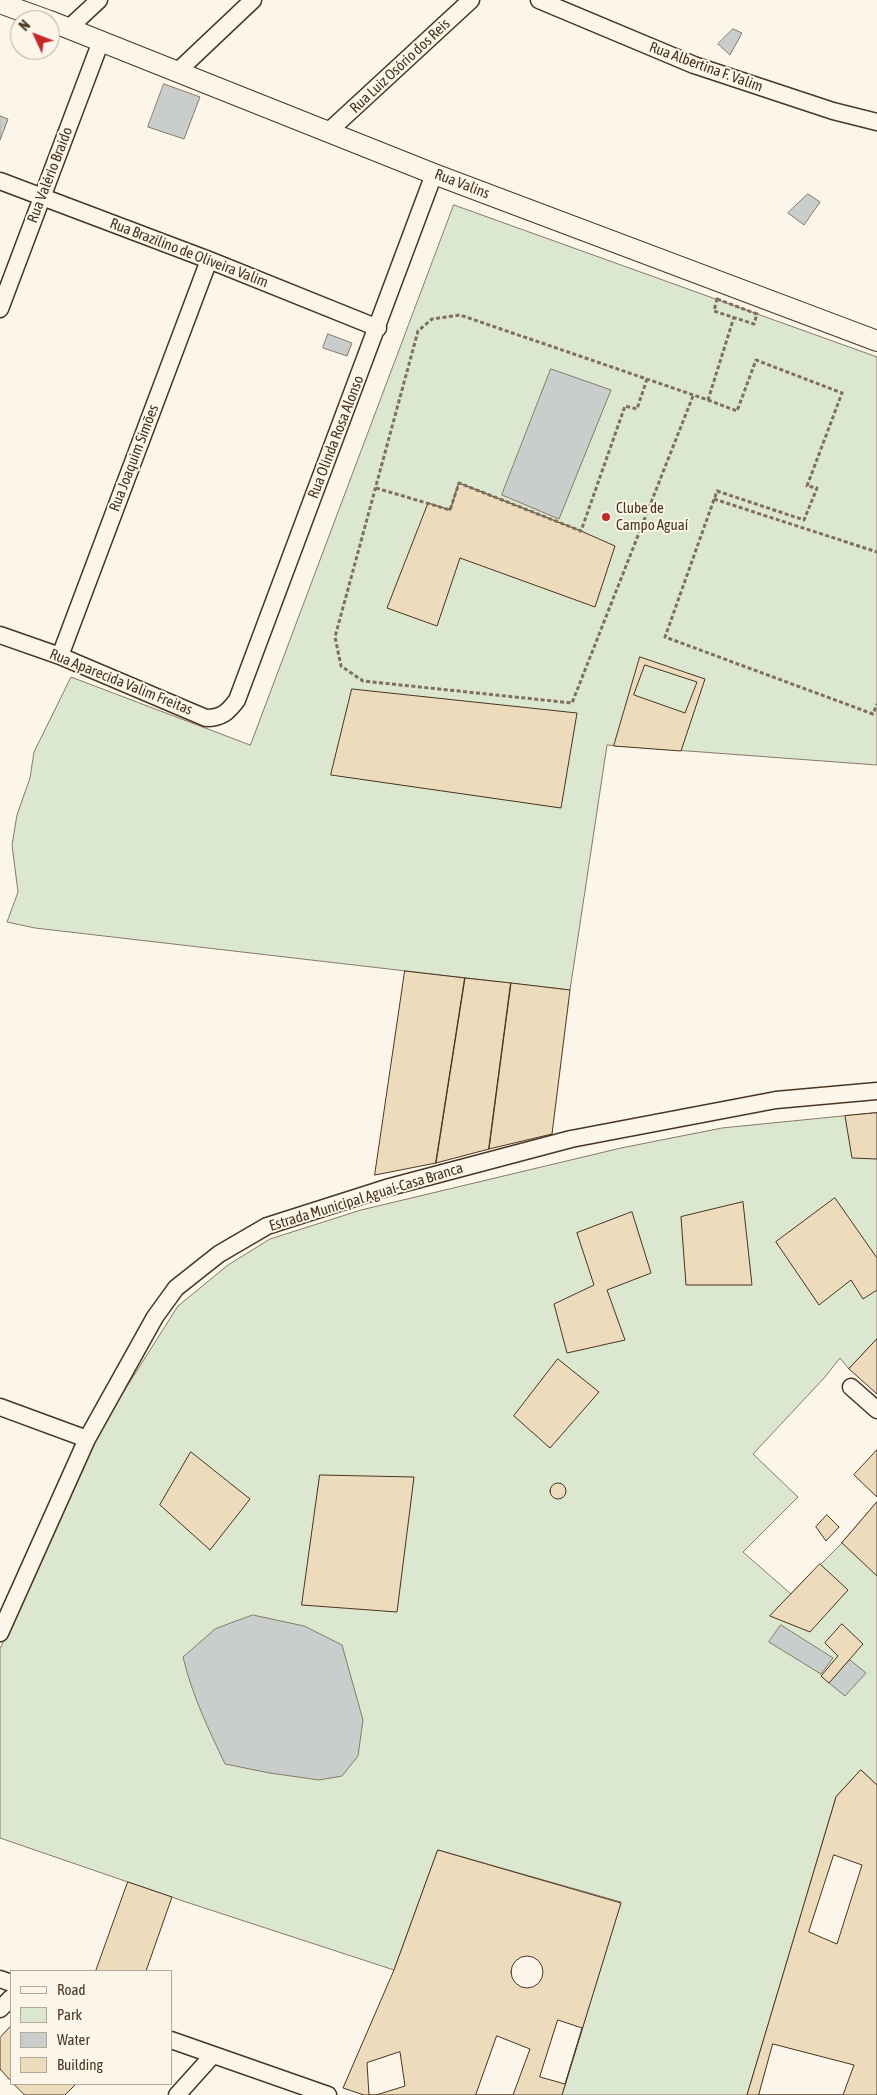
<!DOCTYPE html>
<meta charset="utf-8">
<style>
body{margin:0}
#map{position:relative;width:877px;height:2095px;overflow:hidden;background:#fbf6e9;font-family:"Asap Condensed",sans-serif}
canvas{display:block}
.legend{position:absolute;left:10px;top:1970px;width:162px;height:115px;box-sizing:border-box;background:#fbf6e9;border:1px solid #b4a999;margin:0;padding:6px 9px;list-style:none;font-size:15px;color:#4a3520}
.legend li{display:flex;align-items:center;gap:10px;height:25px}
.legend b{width:25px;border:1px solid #b4a999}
.north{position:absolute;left:10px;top:10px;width:50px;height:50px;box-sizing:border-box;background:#fbf6e9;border:1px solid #b4a999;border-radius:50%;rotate:313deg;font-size:14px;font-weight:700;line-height:20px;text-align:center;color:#4a3520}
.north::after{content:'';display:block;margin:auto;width:18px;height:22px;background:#c62828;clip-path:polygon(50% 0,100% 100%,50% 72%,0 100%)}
</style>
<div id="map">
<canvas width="877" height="2095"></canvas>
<ul class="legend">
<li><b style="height:6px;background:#fbf6e9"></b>Road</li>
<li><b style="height:14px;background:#dce7d0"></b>Park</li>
<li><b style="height:14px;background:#c9cecd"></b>Water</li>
<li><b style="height:14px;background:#ecdcbc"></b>Building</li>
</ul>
<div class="north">N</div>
</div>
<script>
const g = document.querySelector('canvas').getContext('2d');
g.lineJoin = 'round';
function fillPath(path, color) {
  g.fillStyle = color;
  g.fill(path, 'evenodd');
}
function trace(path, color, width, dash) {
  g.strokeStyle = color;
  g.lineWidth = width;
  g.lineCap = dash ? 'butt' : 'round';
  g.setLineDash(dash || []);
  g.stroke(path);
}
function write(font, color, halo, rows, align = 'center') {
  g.font = font + ' "Asap Condensed",sans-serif';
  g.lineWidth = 4;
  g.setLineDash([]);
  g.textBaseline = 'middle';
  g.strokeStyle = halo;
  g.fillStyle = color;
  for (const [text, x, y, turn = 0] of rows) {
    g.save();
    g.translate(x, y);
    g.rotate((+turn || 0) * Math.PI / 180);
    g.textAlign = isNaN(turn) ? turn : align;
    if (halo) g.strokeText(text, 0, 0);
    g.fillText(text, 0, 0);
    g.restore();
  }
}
const green = new Path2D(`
 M454,205L877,357V765L607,745L570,990L35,928L7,922L18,892L12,845L17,815L30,778L34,752L71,677L250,745Z
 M877,1113V1339L849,1369L840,1358L825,1377L753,1454L798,1497L743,1552L791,1594L842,1543L877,1502V1785L861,1770L836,1797L747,2095H562L621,1902L438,1850L394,1970L186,1902L0,1838V1649L96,1435L178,1306L228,1265L270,1239L361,1210L621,1148L722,1128Z`);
fillPath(green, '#dce7d0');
trace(green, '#887966', 1);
const water = new Path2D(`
 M733,29L742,33L730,55L718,44Z
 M164,84L200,97L184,139L148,127Z
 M0,116L8,119L0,140Z
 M808,194L820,202L804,225L788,213Z
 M328,334L352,343L347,356L323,348Z
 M551,369L611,390L559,519L502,495Z
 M253,1615L304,1626L342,1645L363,1720L358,1756L342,1776L319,1780L270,1773L225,1764C208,1728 192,1695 183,1657L215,1629Z
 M781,1625L833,1658L821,1674L769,1642Z
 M850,1660L866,1673L845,1696L829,1683Z`);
fillPath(water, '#c9cecd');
trace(water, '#887966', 1);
const building = new Path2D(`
 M459,483L581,531L615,546L595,607L460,558L437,626L387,608L428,503L450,510Z
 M640,657L705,679L681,751L614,746Z
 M645,665L697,682L685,713L634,695Z
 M352,689L577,713L561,808L331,775Z
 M405,971L465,978L436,1163L375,1175Z
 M465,978L511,983L489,1149L436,1163Z
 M511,983L570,990L552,1134L489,1149Z
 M877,1113V1159L852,1158L845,1116Z
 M835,1198L877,1258V1290L863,1299L851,1280L819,1305L776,1242Z
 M743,1202L752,1285H686L681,1217Z
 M632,1212L651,1273L607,1290L625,1340L567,1353L554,1304L594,1285L577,1233Z
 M877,1339V1394L849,1369Z
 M558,1359L599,1392L550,1448L514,1416Z
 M877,1450V1497L854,1475Z
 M191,1452L250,1499L210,1550L160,1505Z
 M320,1475L414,1477L397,1612L302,1605Z
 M550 1491a8 8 0 1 1 16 0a8 8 0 1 1-16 0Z
 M877,1502V1576L842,1543Z
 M827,1515L839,1527L826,1541L816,1527Z
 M820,1564L848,1590L810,1632L770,1616Z
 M842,1624L863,1644L829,1683L821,1676L838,1656L825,1643Z
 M861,1770L877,1785V2095H747L836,1797Z
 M438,1850L621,1903L562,2095H364L343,2088L394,1970Z
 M834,1855L862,1865L837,1944L809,1932Z
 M128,1882L172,1897L146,1971H96Z
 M511 1972a16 16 0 1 1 32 0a16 16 0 1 1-32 0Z
 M558,2020L582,2028L565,2084L540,2077Z
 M11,2026V2081L0,2069V2038Z
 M497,2036L530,2049L513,2095H476Z
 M773,2044L854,2065L843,2095H759Z
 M400,2052L405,2086L376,2095H369L367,2063Z
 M14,2084H76L65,2095H25Z`);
fillPath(building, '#ecdcbc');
trace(building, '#4a3520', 1);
const minor = new Path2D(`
 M539,0L694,65L833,111L877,122
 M69,28L99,0
 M178,71L253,0
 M329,131L471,0
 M0,181L209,260L378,328
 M0,309L101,41
 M0,635L60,656L206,718C222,718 228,712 237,700L434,174
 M60,656L209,260
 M851,1387L877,1410
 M0,1407L87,1439
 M0,1633L87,1439L155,1317L176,1288L219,1254L267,1226L386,1188L571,1139L776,1100L877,1091
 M0,1979L11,1983
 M0,2009L11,1998
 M171,2040L328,2095
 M177,2095L213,2055`);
const tertiary = new Path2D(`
 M0,3L47,20
 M50,21L434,174L877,341`);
trace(minor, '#4a3520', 19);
trace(tertiary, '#4a3520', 22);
trace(new Path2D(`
 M717,299L757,314L754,324L714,311Z
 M693,396L572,703L363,681L341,666L335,637L418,331L432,319L460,315L708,400L734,317
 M708,400L737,411L756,360L842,393L807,486L817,488L804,520L717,491L665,637L873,714L877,704
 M376,488L450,510L459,483L581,531L625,406L637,409L647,379
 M714,499L877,552`), '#7f6f5c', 3, [4, 2.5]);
trace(minor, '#fbf6e9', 16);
trace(tertiary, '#fbf6e9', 20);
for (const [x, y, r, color] of [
 [606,517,5,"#c62828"]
]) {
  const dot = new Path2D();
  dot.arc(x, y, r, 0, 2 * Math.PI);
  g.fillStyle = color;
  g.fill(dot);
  trace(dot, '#fbf6e9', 2);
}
write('15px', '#4a3520', '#fbf6e9', [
 ["Rua Luiz Osório dos Reis",400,66,-43],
 ["Rua Albertina F. Valim",706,67,20],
 ["Rua Valério Braido",50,175,-69],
 ["Rua Valins",462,184,21],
 ["Rua Brazilino de Oliveira Valim",189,253,21],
 ["Rua Olinda Rosa Alonso",336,437,-69],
 ["Rua Joaquim Simões",134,458,-69],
 ["Rua Aparecida Valim Freitas",121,682,22],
 ["Estrada Municipal Aguaí-Casa Branca",366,1197,-17]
]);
write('15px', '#4a3520', '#fbf6e9', [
 ["Clube de",616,508],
 ["Campo Aguaí",616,525]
], 'left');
</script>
